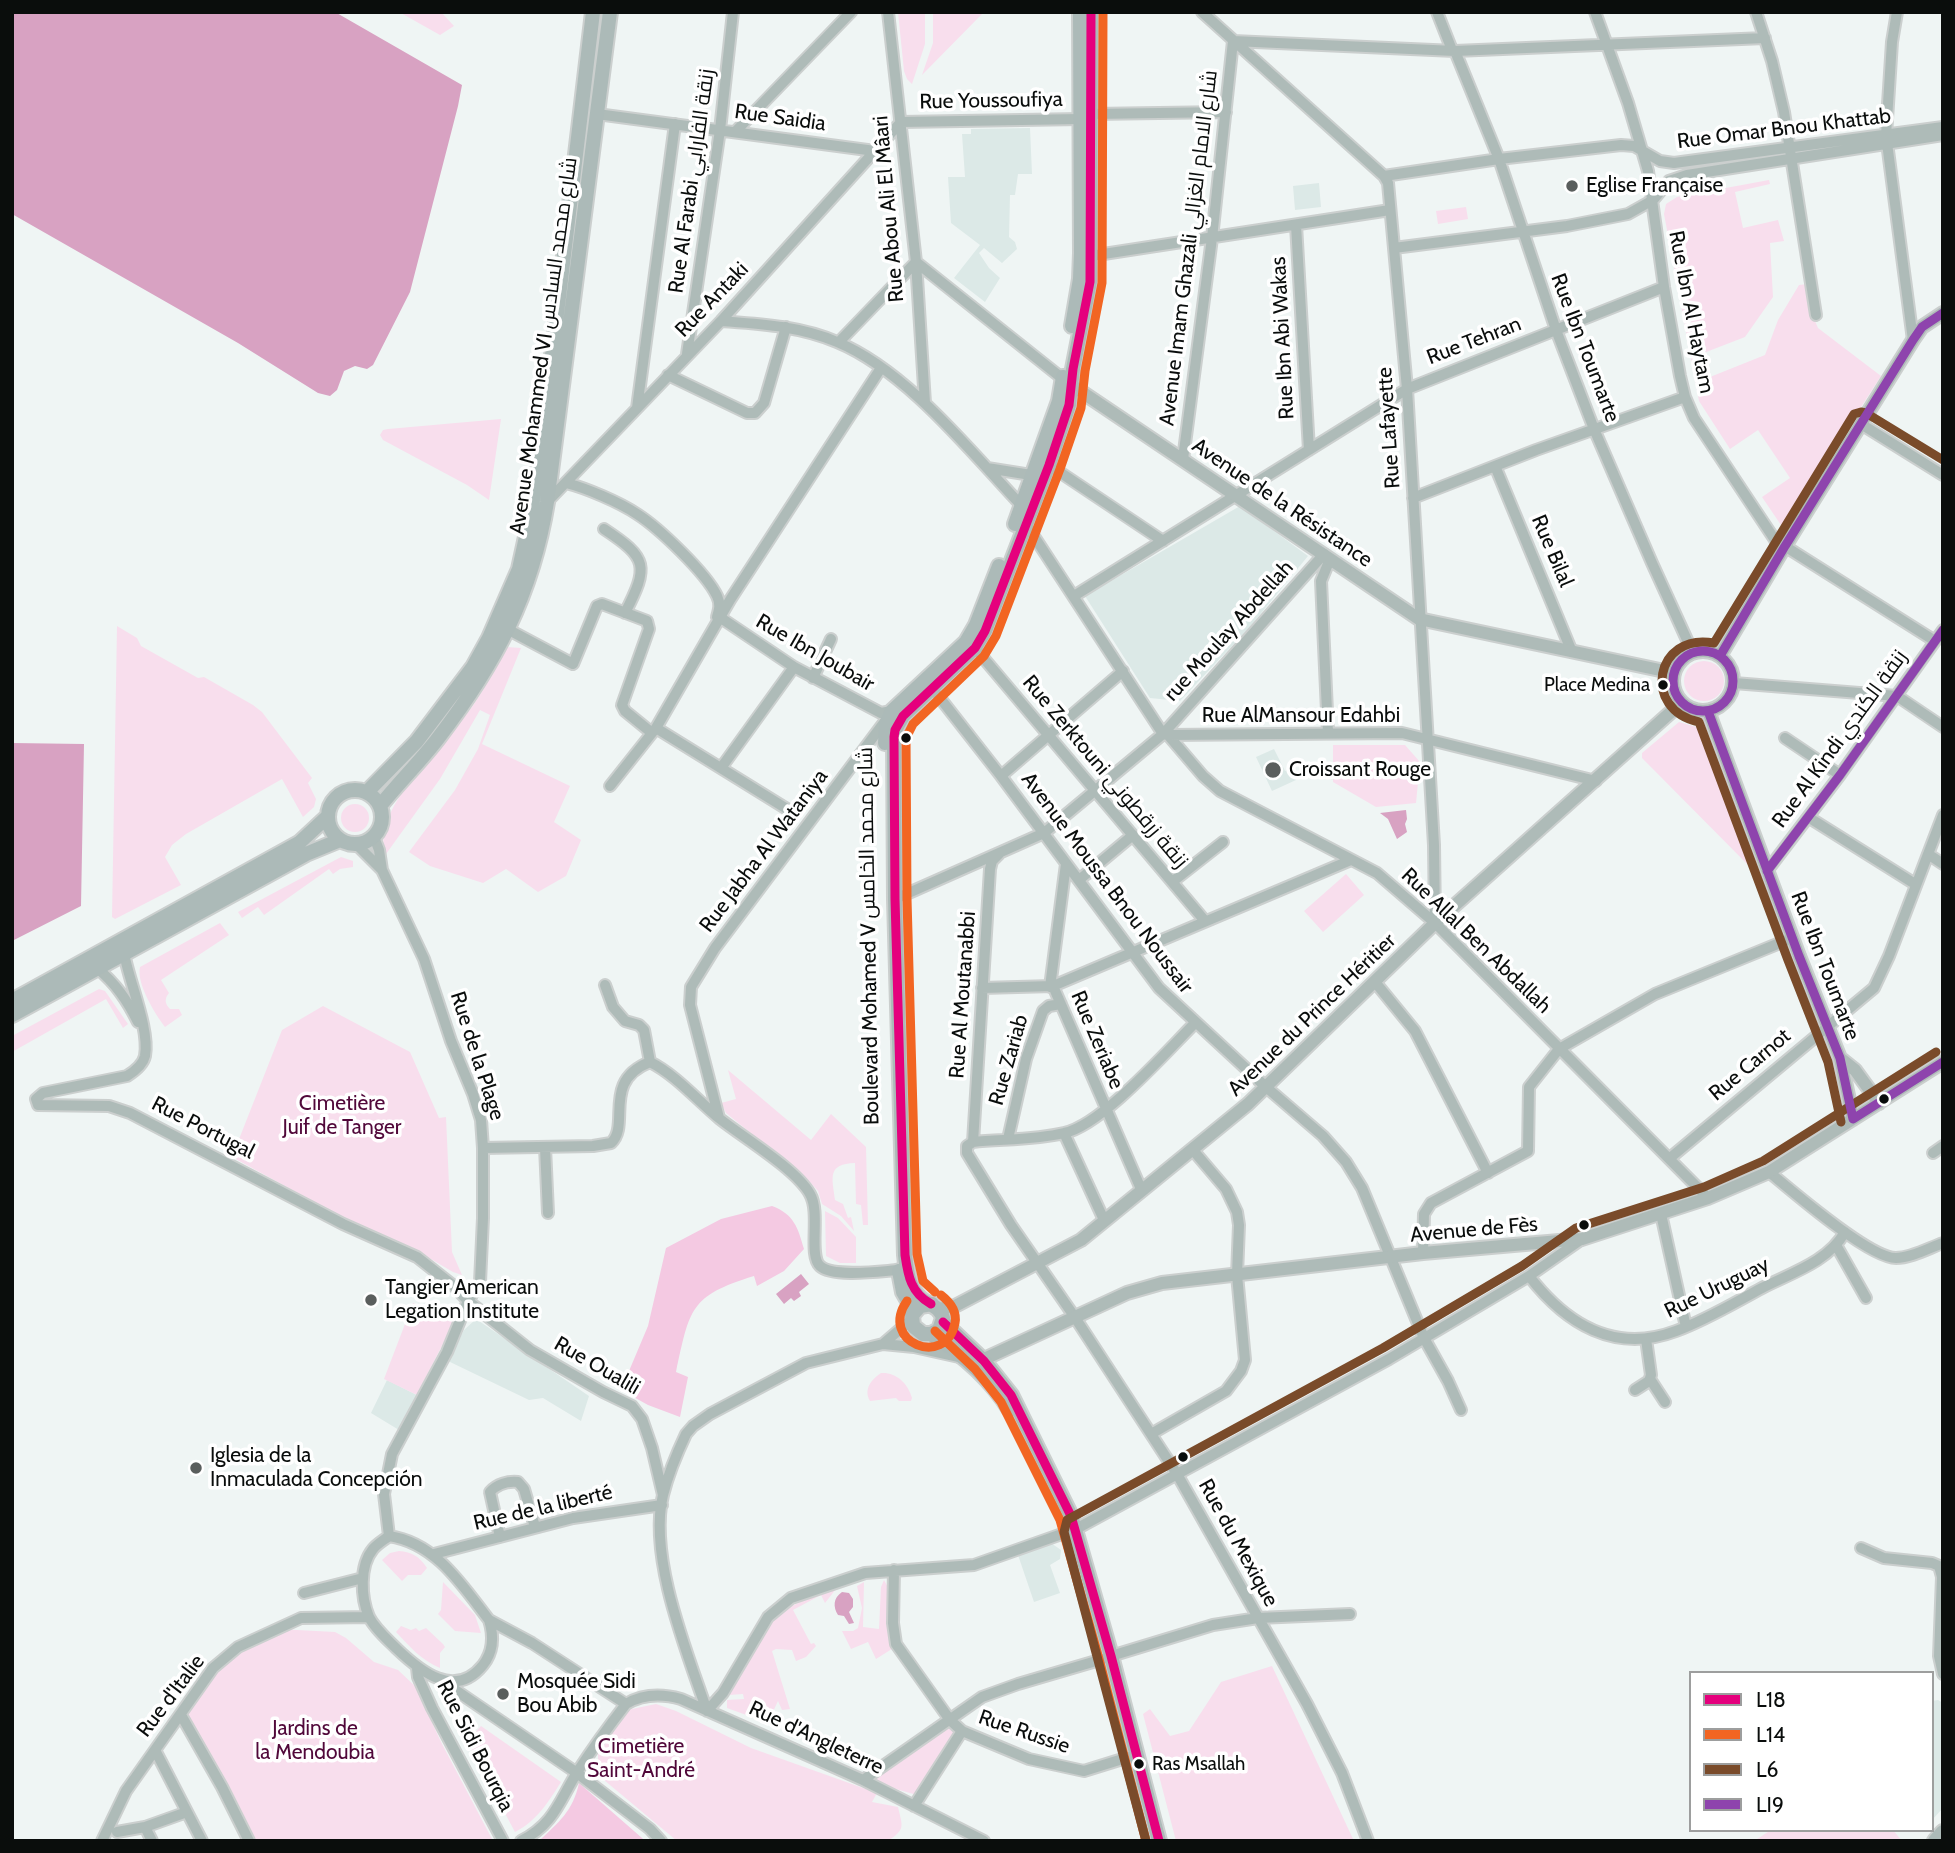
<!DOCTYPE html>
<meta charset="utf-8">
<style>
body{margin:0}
#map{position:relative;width:1955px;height:1853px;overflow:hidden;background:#eff5f4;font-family:Cabin,sans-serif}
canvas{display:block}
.frame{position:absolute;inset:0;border:14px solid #0a0d0c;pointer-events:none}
.legend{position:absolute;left:1689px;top:1671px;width:245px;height:161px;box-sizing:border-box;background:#fff;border:2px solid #9d9e9e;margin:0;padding:9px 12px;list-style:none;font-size:21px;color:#0a0d0c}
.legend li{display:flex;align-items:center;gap:14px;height:35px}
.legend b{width:35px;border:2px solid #9d9e9e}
</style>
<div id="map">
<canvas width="1955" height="1853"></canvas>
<div class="frame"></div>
<ul class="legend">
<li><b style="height:9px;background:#e5007d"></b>L18</li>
<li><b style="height:9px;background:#f26522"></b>L14</li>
<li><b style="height:9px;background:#7a4b2a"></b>L6</li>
<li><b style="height:9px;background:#8e44ad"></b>LI9</li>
</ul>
</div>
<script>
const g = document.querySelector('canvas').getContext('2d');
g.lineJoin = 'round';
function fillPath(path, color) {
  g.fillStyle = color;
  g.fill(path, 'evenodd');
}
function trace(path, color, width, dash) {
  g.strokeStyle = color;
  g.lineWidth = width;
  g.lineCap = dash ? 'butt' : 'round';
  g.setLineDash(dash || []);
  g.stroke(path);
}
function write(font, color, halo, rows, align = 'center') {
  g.font = font + ' Cabin,Cairo,sans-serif';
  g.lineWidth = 7;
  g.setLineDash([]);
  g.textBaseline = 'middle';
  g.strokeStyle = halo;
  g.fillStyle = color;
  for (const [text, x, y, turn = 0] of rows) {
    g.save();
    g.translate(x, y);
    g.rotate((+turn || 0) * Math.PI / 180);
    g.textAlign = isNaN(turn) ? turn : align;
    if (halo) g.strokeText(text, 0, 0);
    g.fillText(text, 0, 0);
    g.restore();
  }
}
fillPath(new Path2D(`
 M1030,128L1032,174H1018L1015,195H1010L1009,237L1015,242L1017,249L1002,263L984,248L979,253L989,268L1000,278L985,302L954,278L980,245L951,223L948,177H965L962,134H971V129Z
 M1319,183L1321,207L1295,210L1293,186Z
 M1240,506L1308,556L1249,628L1180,701L1150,698L1085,596Z
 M1274,749L1285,771L1291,769L1296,780L1272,791L1256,757Z
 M476,1319L589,1396L581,1421L543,1398L529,1400L448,1361L464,1330Z
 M387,1380L417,1395L399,1430L371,1413Z
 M1051,1543L1061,1550L1060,1559L1050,1565L1060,1593L1034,1602L1018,1555Z
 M1938,1700L1943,1703V1808L1932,1820V1701Z`), '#dce9e7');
fillPath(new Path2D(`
 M399,12H441L454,26L440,35Z
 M898,12H925V44L912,84L907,79L904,71Z
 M933,12H984L922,75L933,43Z
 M1769,180L1770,184L1735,192L1743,228L1778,220L1784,241L1770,243L1773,297L1745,337L1701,354L1710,377L1765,355L1778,320L1799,285L1808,284L1812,314L1818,328L1881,376L1783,528L1762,497L1790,478L1758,430L1730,449L1699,401L1664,214L1666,204L1677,197Z
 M1466,207L1468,219L1438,224L1436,211Z
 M501,419L489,500L467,485L383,440L380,435L383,430L388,429Z
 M117,626L137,638L141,646L198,678L204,677L253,705L262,712L312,778L308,783L316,799L314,807L303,817L282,779L186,834L172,845L165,857L181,885L115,919L112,917Z
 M507,647L521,648L482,744L570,786L554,822L581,840L566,876L538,892L506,869L483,883L430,866L409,852L455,790L478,749L490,715L480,710L440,779L386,854C368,810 451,738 474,704C486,686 496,666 507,647Z
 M1684 681a20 20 0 1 1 40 0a20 20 0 1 1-40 0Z
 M1679,722L1707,730L1760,866L1755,872L1642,758V753Z
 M1333,745H1405L1420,762L1416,803L1376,807L1333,782Z
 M341 818a14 14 0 1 1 28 0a14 14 0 1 1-28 0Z
 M341,857L353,861V867L340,869L333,874L329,869L264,915L258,907L242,918L238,912Z
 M1346,874L1364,895L1323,932L1304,911Z
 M220,923L229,935L161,980L169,993C164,999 165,1004 170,1009H179L182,1015L165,1027C155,1014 136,983 140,967Z
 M99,989L105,991L128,1024L123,1028L106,999L12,1052V1036Z
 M323,1006L410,1052L439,1118L446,1117L452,1252L462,1275L453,1272L412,1248L347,1220L232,1157L282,1030Z
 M728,1070L811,1140L831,1114L866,1147L868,1225H863L861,1205L856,1204L855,1163C827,1164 832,1177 835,1200L843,1204L848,1218L851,1217L854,1231L841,1216L822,1204L818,1191L808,1180L726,1113L721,1103L736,1099Z
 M825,1211L838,1218L856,1237V1263H840L826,1256Z
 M413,1303L454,1322L417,1395L384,1379Z
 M881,1373C896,1372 908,1383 912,1398L911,1401H899L896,1398L870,1401C863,1389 872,1379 881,1373Z
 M399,1551C412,1552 419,1556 427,1568L421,1575H408L402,1581L382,1560L390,1553Z
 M884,1580L890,1591L895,1647L876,1659L868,1642L851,1649L842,1631H853L858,1628L862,1608L857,1586L864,1582L863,1627L879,1629L881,1587Z
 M443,1582L475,1615L481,1633L455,1631L438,1614L441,1610Z
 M836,1589L825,1603L821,1595L793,1610L811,1644L814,1643L816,1646L806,1657L796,1661L792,1650L776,1649L772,1651L790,1709L782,1710L778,1701L769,1720L763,1721L727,1708V1700L744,1699L743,1694L729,1695L732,1685L778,1613L804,1600Z
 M401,1626L411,1630L416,1628L419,1631L426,1628L443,1644L445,1647L440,1653V1668C421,1660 410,1647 396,1632Z
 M278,1629L335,1632L346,1638L374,1662L398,1670L416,1687L441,1742L493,1841H256L186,1714L216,1673L243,1650Z
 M1272,1666L1354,1841H1176L1143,1714L1150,1709L1170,1736L1189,1731L1221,1682Z
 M656,1704L676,1711L751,1748L877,1793L872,1802L898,1807C903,1828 905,1829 888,1841H677L598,1775V1752L627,1710Z
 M481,1726L561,1782C549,1801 537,1821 515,1832L467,1742Z
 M948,1727L955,1731L950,1743L917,1795L864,1780Z
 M1771,1830H1893L1902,1841H1754Z`), '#f8deed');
fillPath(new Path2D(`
 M772,1206C794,1214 798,1228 804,1249L784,1271L757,1286L754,1276C689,1296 690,1309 676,1372L688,1377L680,1417L648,1405L621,1390L648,1326L666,1248L721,1219Z
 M579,1783L642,1838L645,1841H539C559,1822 573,1811 579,1783Z`), '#f4c9e2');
fillPath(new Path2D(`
 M12,12H335L462,85L458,106L410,292L373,365L367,369L355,366L344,371L337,390L330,396L318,393L238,343L12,214Z
 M12,743L84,744L81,906L12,941Z
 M1406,810L1407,819L1405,824L1407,832L1397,839L1388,819L1380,813Z
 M801,1274L809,1284L799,1292L801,1296L794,1301L791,1298L784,1304L776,1294Z
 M842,1592L849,1593L853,1599V1607L849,1612L854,1623L849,1624L844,1616L838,1615C833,1607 833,1598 842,1592Z`), '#d8a2c2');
const minor = new Path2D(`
 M888,12L916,262L925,403
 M1202,12L1384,176L1388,183L1407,389L1434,845L1435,923
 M1437,12L1452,50
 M1595,12L1628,103L1648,171L1664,287L1680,376L1685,397L1694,418L1775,540L1935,641
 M1756,12L1772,61L1784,112L1816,315
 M1233,41L1455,51L1765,38
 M1455,51L1499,159L1556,330L1594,429L1652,563L1693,653
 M597,114L875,151
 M1092,114L1226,112
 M736,131L851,12
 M1886,135L1892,42L1897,12
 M1887,143L1913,340
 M1384,176L1499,159L1621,145L1634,146L1660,161L1674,163L1943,127
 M1296,225L1309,450
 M1394,248L1567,226L1628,214L1653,200L1669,181L1687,175L1943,135
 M1084,257L1390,210
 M916,262L1063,379
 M721,321C760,324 800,326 837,342C907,371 970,451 1021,505
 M839,342L916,262
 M687,354L720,130L733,12
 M668,375L747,413H755L764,403L786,327
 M637,408L675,124
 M1861,424L1943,475
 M1183,459L1212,238L1233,41
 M1049,465L1163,541
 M1495,466L1572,652
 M987,468L1031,475
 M566,483C586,488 619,502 637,514C659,528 706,573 717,596C721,604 719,610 717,617
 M1413,498L1536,450L1685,397
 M547,502L721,321L901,122L1081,119
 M1024,521L1163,734L1168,735L1203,776L1220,791L1377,873L1435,923L1708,1198
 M604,529C648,558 649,566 625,613
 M1074,596L1407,389L1664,287
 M721,618L794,667L881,713L892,711
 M509,630L573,664L597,606L602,604L647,621L649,629L622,705L625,711L652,733
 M975,648L1205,921
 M813,678L831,639
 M1734,683L1897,696L1943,727
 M929,684L1001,776L1159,988L1266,1087L1323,1136L1346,1162L1362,1188L1424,1338L1448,1381L1461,1410
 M656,728L787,809
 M1328,733L1321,581L1330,559
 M1168,735L1402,733L1596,781
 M1785,738L1840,775
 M721,768L794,667
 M1001,776L1123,671
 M610,786L656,728L730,600L881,368
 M1808,817L1915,884
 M374,837L379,850L382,870L424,959L451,1041L473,1094L481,1120L483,1148V1218L480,1282L468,1301L447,1352L392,1454L384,1494L389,1536
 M357,845L382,870
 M1928,854L1943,864
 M1767,871L1840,775L1943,630
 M1079,880L1133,835
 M1172,882L1223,842
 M895,899L1044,833L1163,734L1324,554
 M124,953C129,982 150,1029 145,1056C143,1065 135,1071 127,1076L43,1093L36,1099L38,1105L109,1106L130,1113L343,1224L417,1257L455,1287L468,1301L530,1350L603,1392L632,1406L642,1419L652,1448L663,1495
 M97,968C116,984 127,1000 138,1022
 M1375,982L1415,1031L1488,1173
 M605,985L613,1007L625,1021L639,1025L644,1030L650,1062
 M1053,986L1141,1189
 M1050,987L1066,864
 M982,988L1053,986L1351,860
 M1195,1023C1166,1052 1102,1125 1064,1133C1035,1140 1003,1139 973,1142L967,1146V1153L1011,1225L1074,1316L1177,1474L1307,1704L1342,1773L1368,1841
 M650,1062C676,1075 698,1101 720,1119C744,1138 796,1169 810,1194C821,1213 808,1255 820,1266C833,1278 882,1271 899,1270
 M719,1118L690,1005L691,987L715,948L886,720
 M1064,1133L1104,1220
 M1008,1139L1026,1059L1043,1011L1049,1006L1061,1004
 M973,1142L990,869L992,861L999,854
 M545,1147L548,1213
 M483,1148L593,1146L611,1143C631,1125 601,1081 650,1062
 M1933,1153L1943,1146
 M1670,1158L1874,988L1889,956L1943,815
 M1769,1172C1792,1191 1869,1258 1896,1258C1911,1258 1929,1248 1943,1243
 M1661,1214L1686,1327
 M1836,1245L1866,1298
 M1423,1253L1424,1214L1431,1203L1528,1151L1529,1087L1559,1049L1655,994L1792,938
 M1529,1276C1566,1324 1615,1354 1676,1331C1706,1320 1734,1303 1762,1288C1791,1273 1828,1262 1845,1232
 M883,1344L914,1347L959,1357
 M1650,1379L1665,1402
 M1635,1390L1649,1381L1651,1375L1646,1339
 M1151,1434L1226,1391L1241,1371L1245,1360L1237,1275L1239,1225L1237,1212L1226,1189L1192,1149
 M389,1536C436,1543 462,1585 489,1620C494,1636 494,1651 483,1665C455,1700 420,1671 397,1649C387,1639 375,1629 369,1617C361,1598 359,1566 373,1549C377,1544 384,1540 389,1536Z
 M500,1537L490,1492C497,1484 508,1481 518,1482L524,1489L535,1527
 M1861,1548L1884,1558L1932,1563L1939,1566L1942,1577L1939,1656L1943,1674
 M434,1554L573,1518L662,1505
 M894,1570L893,1623L896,1644L950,1720L962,1731L1029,1759L1084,1771L1129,1757
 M304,1593L363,1578
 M489,1620L532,1643L626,1704
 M1111,1656L1213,1625L1258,1618L1350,1614
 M417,1668L418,1677L432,1708L503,1841
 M442,1681L577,1773L650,1829L661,1841
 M707,1711L723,1693L768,1617L791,1598L865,1573L974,1565L1076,1529L1389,1359L1529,1276L1582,1239
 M707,1711C687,1652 648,1557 663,1495C668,1475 677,1453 686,1434L693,1426L710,1414L806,1363L883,1344L912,1319
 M181,1715L222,1787L249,1841
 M155,1750L202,1841
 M863,1780L982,1697L1018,1684L1103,1659
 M914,1806L962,1731
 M145,1827L152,1841
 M117,1832L145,1827L187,1812
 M102,1841L126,1791L213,1668L238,1647L301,1618L369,1617
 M521,1841C555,1824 560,1799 578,1771C593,1748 609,1726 626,1704C643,1694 663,1694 681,1699L863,1780L984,1841`);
const tertiary = new Path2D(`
 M1064,380L1419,619L1674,673
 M1673 681a30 30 0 1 1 60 0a30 30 0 1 1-60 0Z
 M1720,656L1785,546L1913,340L1922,327L1943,313
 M1708,711L1799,956L1840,1058L1853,1119
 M1840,1058L1855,1070L1879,1103
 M939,1309L955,1306L1081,1240L1248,1104L1435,923L1681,703
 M982,1360L1127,1293L1162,1283L1423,1253L1582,1239L1708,1198L1769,1172L1943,1062`);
const secondary = new Path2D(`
 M1072,326L1080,279L1081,253L1080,12
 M1015,524L1059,401L1063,377
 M885,743L886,724L892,711L966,642L976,625L999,566
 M328 817a27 27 0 1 1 54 0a27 27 0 1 1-54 0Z
 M367,792L417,741L473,667L489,638L519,569L531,514L543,431L593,12
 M380,806C399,782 421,761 439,737C495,664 532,595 547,502L610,12
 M12,1001L299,843L328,816
 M12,1015L306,854L340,840
 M899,1271L903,1292L914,1311
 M932,1304L920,1306L912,1315L913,1326L923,1334H931L939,1330L943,1318C939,1305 930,1306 921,1299C908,1288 907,1271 905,1255L895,899L894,737L895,730L903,716L975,648L985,631L1049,465L1069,405L1073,369L1090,282L1091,12
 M943,1322L984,1361L1011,1395L1071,1516L1111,1656L1159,1841
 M931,1334C962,1354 991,1379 1010,1410
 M1935,1841L1943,1832`);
trace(minor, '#cbcfce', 14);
trace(tertiary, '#cbcfce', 16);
trace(secondary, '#cbcfce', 18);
trace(minor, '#aebbb8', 10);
trace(tertiary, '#aebbb8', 12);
trace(secondary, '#acbab8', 14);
trace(new Path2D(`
 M931,1304C911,1293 908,1276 905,1255L895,899L894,737L895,730L903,716L975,648L985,631L1049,465L1069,405L1073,369L1090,282L1091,12
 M943,1322L984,1361L1011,1395L1071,1516L1111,1656L1159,1841`), '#e5007d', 9);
trace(new Path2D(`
 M935,1292L923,1281L917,1254L907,899L906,738L913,724L984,656L996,636L1060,469L1081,408L1085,371L1102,283L1103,12
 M907,1301C878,1342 946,1369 955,1323C957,1312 950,1302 941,1295
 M935,1331L975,1369L1001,1402L1060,1520L1099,1659L1146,1841`), '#f26522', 9);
trace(new Path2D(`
 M1841,1122L1828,1062L1788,960L1699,722C1641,710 1655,632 1714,643L1854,414L1861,412L1866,413L1943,460
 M1146,1841L1064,1532L1067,1520L1383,1348L1522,1266L1576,1228L1704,1187L1763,1161L1936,1052`), '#7a4b2a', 9);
trace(new Path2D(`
 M1673 681a30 30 0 1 1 60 0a30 30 0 1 1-60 0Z
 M1720,656L1785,546L1913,340L1922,327L1943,313
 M1708,711L1799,956L1840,1058L1853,1119L1943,1062
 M1767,871L1840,775L1943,630`), '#8e44ad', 9);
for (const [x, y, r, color] of [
 [1572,186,7,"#5a5e5d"],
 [1663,685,6,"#0a0d0c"],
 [906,738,6,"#0a0d0c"],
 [1273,770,9,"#5a5e5d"],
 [1884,1099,6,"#0a0d0c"],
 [1584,1225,6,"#0a0d0c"],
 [371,1300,7,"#5a5e5d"],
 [1183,1457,6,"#0a0d0c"],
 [196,1468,7,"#5a5e5d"],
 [503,1694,7,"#5a5e5d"],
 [1139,1764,6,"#0a0d0c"]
]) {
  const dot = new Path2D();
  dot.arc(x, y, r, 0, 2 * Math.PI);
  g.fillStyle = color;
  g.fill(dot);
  trace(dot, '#fff', 2.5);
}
write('19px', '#0a0d0c', '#fff', [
 ["Place Medina",1650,685],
 ["Ras Msallah",1152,1764,"left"]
], 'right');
write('21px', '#0a0d0c', '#fff', [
 ["Rue Youssoufiya",991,101,-1],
 ["Rue Saidia",780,118,8],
 ["Rue Omar Bnou Khattab",1784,129,-7],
 ["Rue Al Farabi زنقة الفارابي",692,181,-82],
 ["Rue Abou Ali El Mâari",889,209,-95],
 ["Avenue Imam Ghazali شارع الامام الغزالي",1189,248,-83],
 ["Rue Antaki",712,300,-46],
 ["Rue Ibn Al Haytam",1691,312,79],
 ["Rue Ibn Abi Wakas",1283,338,-93],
 ["Rue Tehran",1474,341,-21],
 ["Avenue Mohammed VI شارع محمد السادس",544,346,-82],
 ["Rue Ibn Toumarte",1585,348,69],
 ["Rue Lafayette",1389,428,-94],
 ["Avenue de la Résistance",1282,503,34],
 ["Rue Bilal",1552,551,67],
 ["rue Moulay Abdellah",1229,631,-48],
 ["Rue Ibn Joubair",815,653,30],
 ["Rue AlMansour Edahbi",1301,716],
 ["Rue Al Kindi زنقة الكندي",1840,739,-54],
 ["Rue Zerktouni زنقة زرقطوني",1105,772,50],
 ["Rue Jabha Al Wataniya",764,851,-53],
 ["Avenue Moussa Bnou Noussair",1107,883,53],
 ["Boulevard Mohamed V شارع محمد الخامس",869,936,-91],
 ["Rue Allal Ben Abdallah",1476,941,44],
 ["Rue Ibn Toumarte",1825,966,69],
 ["Rue Al Moutanabbi",963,995,-86],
 ["Avenue du Prince Héritier",1312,1015,-44],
 ["Rue Zeriabe",1097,1040,67],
 ["Rue de la Plage",477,1056,72],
 ["Rue Zariab",1009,1060,-74],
 ["Rue Carnot",1750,1065,-40],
 ["Rue Portugal",203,1128,27],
 ["Avenue de Fès",1474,1230,-5],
 ["Rue Uruguay",1717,1288,-26],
 ["Rue Oualili",597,1366,30],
 ["Rue de la liberté",543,1508,-13],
 ["Rue du Mexique",1238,1543,61],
 ["Rue d'Italie",171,1696,-53],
 ["Rue Russie",1024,1732,19],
 ["Rue d'Angleterre",816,1738,25],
 ["Rue Sidi Bourqia",475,1746,63]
]);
write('21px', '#0a0d0c', '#fff', [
 ["Eglise Française",1586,186],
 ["Croissant Rouge",1289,770],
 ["Tangier American",385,1288],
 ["Legation Institute",385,1312],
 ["Iglesia de la",210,1456],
 ["Inmaculada Concepción",210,1480],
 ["Mosquée Sidi",517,1682],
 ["Bou Abib",517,1706]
], 'left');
write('21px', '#51083a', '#fff', [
 ["Cimetière",342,1104],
 ["Juif de Tanger",342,1128],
 ["Jardins de",315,1729],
 ["la Mendoubia",315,1753],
 ["Cimetière",641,1747],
 ["Saint-André",641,1771]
]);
</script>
